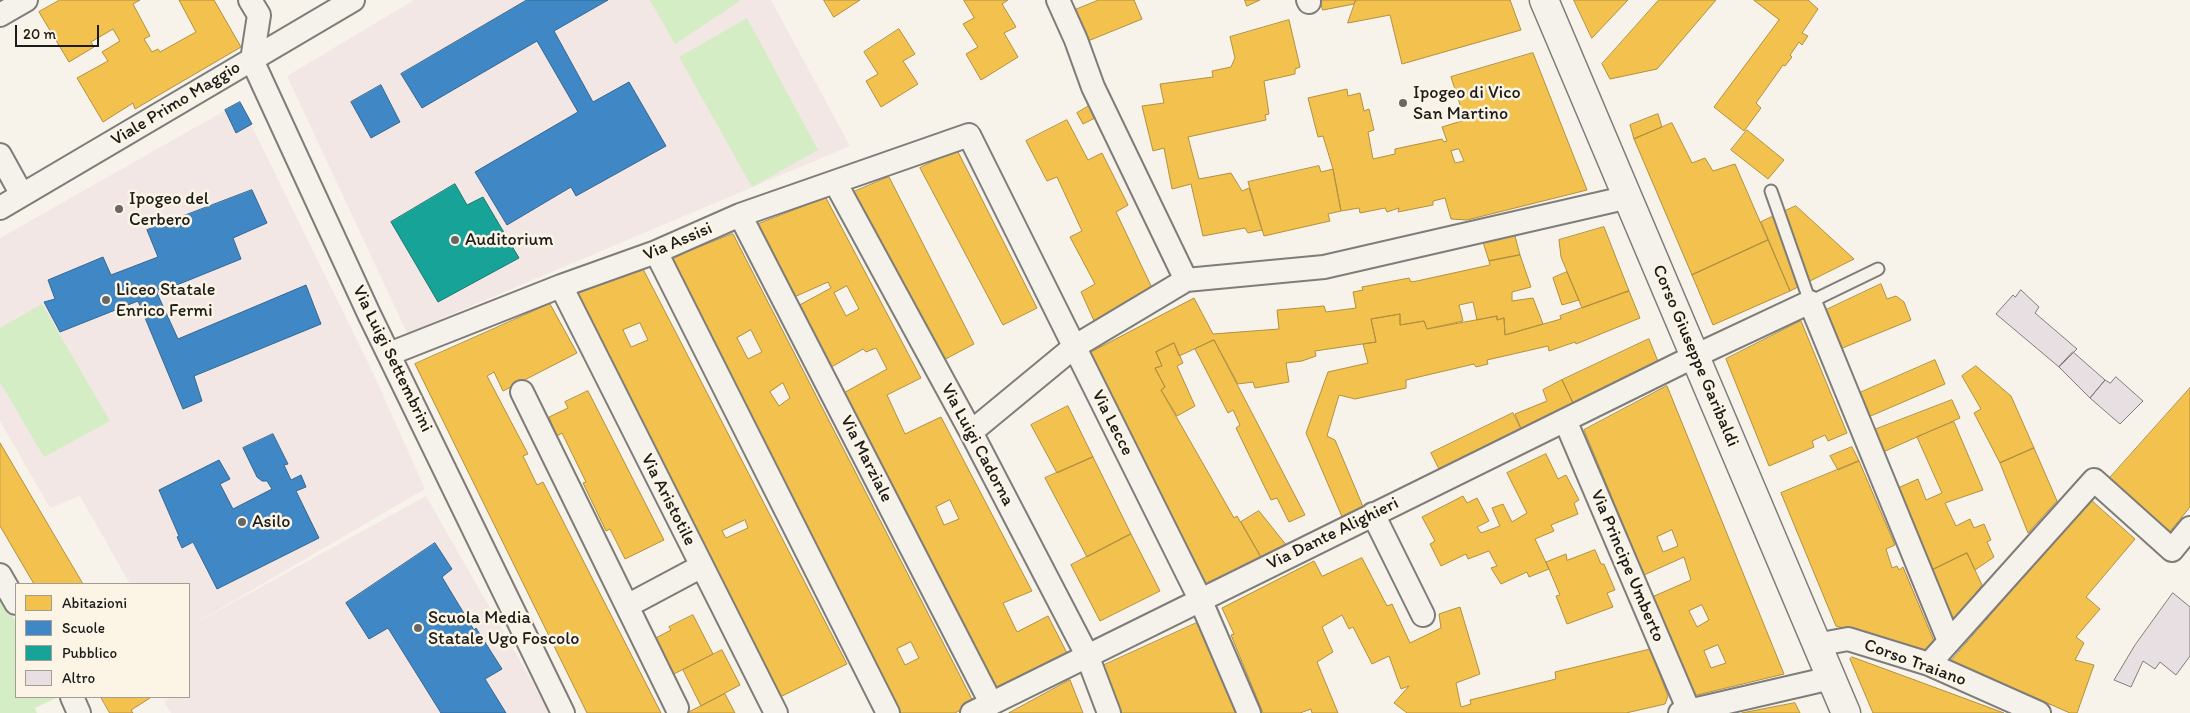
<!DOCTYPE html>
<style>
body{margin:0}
#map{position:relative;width:2190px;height:713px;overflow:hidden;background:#f7f3ea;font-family:Itim,sans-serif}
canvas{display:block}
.legend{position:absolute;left:15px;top:583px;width:175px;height:115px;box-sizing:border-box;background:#fcf5e5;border:1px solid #a29e95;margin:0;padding:6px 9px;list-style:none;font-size:15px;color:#1c1c1c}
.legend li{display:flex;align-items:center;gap:10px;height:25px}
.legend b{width:25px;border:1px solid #a29e95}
.scale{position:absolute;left:15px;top:25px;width:84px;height:22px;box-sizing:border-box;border:2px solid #1c1c1c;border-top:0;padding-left:6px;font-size:15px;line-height:18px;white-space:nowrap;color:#1c1c1c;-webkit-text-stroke:4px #fcf5e5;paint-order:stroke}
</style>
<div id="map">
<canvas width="2190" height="713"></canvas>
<ul class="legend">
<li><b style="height:14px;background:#f2c14e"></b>Abitazioni</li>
<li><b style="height:14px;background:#3f88c5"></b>Scuole</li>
<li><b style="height:14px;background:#17a398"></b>Pubblico</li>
<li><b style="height:14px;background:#e8dfe3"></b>Altro</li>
</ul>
<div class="scale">20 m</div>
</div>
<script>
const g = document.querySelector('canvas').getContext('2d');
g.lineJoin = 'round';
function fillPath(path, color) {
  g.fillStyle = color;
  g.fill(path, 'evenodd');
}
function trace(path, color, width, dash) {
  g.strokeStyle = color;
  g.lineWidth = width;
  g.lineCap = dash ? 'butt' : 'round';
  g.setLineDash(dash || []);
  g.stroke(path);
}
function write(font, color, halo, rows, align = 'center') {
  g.font = font + ' Itim,sans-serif';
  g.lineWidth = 5;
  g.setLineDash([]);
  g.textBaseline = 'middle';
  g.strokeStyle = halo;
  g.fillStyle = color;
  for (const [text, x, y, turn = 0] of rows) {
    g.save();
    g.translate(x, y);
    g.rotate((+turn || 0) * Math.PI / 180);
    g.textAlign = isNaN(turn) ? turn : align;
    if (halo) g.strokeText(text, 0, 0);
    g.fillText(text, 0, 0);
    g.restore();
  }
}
fillPath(new Path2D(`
 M414,0H771L850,146L407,333L287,76Z
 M240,102L374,375L425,489L192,625L426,496L550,713H171L164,702L171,697H189V584H130L80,496L50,508L0,421V238Z`), '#f2e7e4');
fillPath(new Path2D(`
 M650,0H739L740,1L675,44Z
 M747,18L818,150L752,187L679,57Z
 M42,304L110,421L44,457L0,382V328Z
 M0,595L16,622V697H58L35,708L37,713H0Z`), '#d5edc5');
const homes = new Path2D(`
 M60,0H140L133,4L150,36L144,39L152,52L158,49L160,52L196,32L179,0H214L241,47L135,109L133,103L103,122L77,78L108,61L102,52L120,41L113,29L91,42L94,47L69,62L39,12Z
 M824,0H860L834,17Z
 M964,0H1008L1002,4L1016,27L1004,33L1018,57L981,80L966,54L978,47L963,24L974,18Z
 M1099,0H1134L1142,19L1088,41L1075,10Z
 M1245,0H1260L1247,6Z
 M1320,0H1356L1354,4L1323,10Z
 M1356,0H1510L1521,30L1402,64L1390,15L1348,23Z
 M1574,0H1628L1592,38Z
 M1659,0H1716L1657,69L1610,79L1602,64Z
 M1754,0H1808L1818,9L1802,33L1808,36L1802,45L1799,42L1790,55L1792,57L1785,66L1783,65L1756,103L1761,108L1744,131L1714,107L1779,20Z
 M1289,20L1300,67L1295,69V74L1264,81L1269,114L1265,115L1266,120L1188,137L1199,179L1231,173L1242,191L1249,188L1262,230L1248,233L1245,228L1203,236L1191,184L1172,189L1164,148L1153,151L1142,106L1164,103L1160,84L1213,77L1212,71L1231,67L1235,58L1230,37Z
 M899,29L915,54L903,61L918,84L881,107L866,81L878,74L864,52Z
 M1533,53L1587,190L1467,220L1451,219L1445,198L1433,201V205L1398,212L1399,208L1387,212L1385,208L1360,213L1359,208L1341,211L1333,169L1323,136L1318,137L1308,98L1347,89L1348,96L1360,93L1364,111L1369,109L1374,130L1368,132L1373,159L1395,154V149L1442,139L1444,142L1447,141L1442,127L1465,120L1451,77ZM1459,149L1464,161L1455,163L1451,151Z
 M1089,106L1095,118L1083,124L1077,113Z
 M1658,114L1662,127L1634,139L1630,125Z
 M1067,120L1088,160L1102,153L1128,205L1116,212L1153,290L1095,323L1081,292L1095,284L1070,237L1082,231L1057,177L1047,181L1026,141Z
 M1672,123L1692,163L1705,158L1713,171L1735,164L1768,240L1692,275L1634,139Z
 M1747,130L1784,160L1768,179L1731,150Z
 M957,150L1037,308L1003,325L920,168Z
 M1319,166L1321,172L1333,169L1341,211L1328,214L1330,221L1264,236L1248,182Z
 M889,177L974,344L938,363L851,193Z
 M826,198L921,378L887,395L905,434L941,417L1032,591L1003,603L1017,632L1048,616L1068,655L993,694L840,395L887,369L876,348L866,352L863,349L826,370L794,308L831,288L828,282L792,298L756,225ZM847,286L859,309L846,316L834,293ZM950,500L959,519L944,525L936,507Z
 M1796,206L1854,259L1790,291L1761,222Z
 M1604,227L1629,291L1582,308L1561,257L1559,240Z
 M733,234L974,703L955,713H897L666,260ZM751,330L762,352L748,359L737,338ZM783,383L790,398L779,406L770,392ZM911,642L919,658L905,665L897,649Z
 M1515,236L1520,255L1489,261L1483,242Z
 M1768,240L1790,291L1713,325L1692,275Z
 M1520,255L1531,287L1512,292V301L1533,298L1543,324L1505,335L1504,318L1497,320V316L1477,320L1473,302L1459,305L1463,321L1427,329L1424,321L1400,325V314L1371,319L1376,342L1315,351L1316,356L1302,361L1286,363L1289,382L1255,388L1253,382L1238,384L1214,340L1179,356L1174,343L1156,352L1162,366L1155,368L1165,387L1161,390L1234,518L1237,516L1262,559L1208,588L1089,353L1194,298L1213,334L1279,329L1277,310L1324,306L1326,312L1356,308L1353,292L1363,290L1362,287L1409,278L1411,282L1417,281L1490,265L1489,261Z
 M643,269L847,664L778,698L575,295ZM640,323L648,340L631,347L623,330ZM745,520L748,528L726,538L722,531Z
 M1567,272L1579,300L1562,305L1553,278Z
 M1881,284L1887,299L1896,296L1904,302L1911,320L1840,349L1824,311Z
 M1629,291L1640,318L1576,344L1575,342L1549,351L1548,346L1487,360L1488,364L1476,367L1474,364L1406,380V388L1355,399L1339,395L1327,436L1335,440L1364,509L1343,519L1306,433L1328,372L1368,363L1363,344L1376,342L1371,319L1400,314V325L1424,321L1427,329L1497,316V320L1504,318L1505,335L1561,319L1560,316Z
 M550,304L577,353L503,391L494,372L487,376L528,454L523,456L537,485L543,482L661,713H587L415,364Z
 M1801,321L1847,433L1828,441L1825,435L1812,441L1814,447L1769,466L1726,359Z
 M1649,339L1659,364L1574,405L1562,380Z
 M1214,340L1305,515L1289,522L1277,498L1271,500L1236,428L1240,425L1233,410L1228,413L1195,349Z
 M1174,343L1183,363L1177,366L1195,406L1177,416L1161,390L1165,387L1155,368L1162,366L1156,352Z
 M1935,360L1945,384L1866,418L1855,395Z
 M1976,366L2011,396L2034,448L2000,463L1974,413L1981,409L1962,376Z
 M1562,380L1574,405L1522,431L1515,414L1547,401L1543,390Z
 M1667,386L1784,674L1693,696L1652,597L1691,580L1684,557L1644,575L1584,430ZM1672,530L1678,546L1663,552L1657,537ZM1702,605L1709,620L1697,627L1689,611ZM1718,645L1726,663L1711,668L1704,651Z
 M2190,388V507L2168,534L2107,481Z
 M588,391L664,540L625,559L610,529L606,531L583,483L586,482L562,433L557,436L549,417L568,408L565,402Z
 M1952,400L1960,418L1883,452L1874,430Z
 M1068,406L1093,457L1057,473L1031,425Z
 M1513,413L1522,431L1440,471L1431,453Z
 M1954,422L1983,490L1945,503L1956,526L1970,519L1974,528L1984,524L1991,540L1987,542L1994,557L1975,570L1967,553L1932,570L1898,488L1918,479L1926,500L1942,493L1917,437Z
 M0,443L83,584H34L0,526Z
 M1852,447L1859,461L1838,470L1830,456Z
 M2034,448L2057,501L2028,533L2000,463Z
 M1546,454L1558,479L1566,475L1579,500L1574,503L1578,514L1551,525L1554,531L1535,539L1549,569L1529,577L1527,572L1501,584L1491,568L1497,566L1489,551L1468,559L1466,554L1441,566L1430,544L1435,541L1422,517L1463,496L1467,503L1477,498L1489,521L1477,527L1481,533L1500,526L1492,508L1503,504L1512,522L1527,513L1507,473Z
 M1093,457L1131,534L1087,557L1045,478Z
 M1859,461L1895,545L1886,549L1892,568L1897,566L1899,570L1903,567L1934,641L1923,653L1836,626L1781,493Z
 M2091,500L2135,539L2086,597L2100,609L2076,637L2084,643L2075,660L2094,665L2077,713H2070L1951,661Z
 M1259,511L1287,546L1262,559L1241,522Z
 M1131,534L1160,591L1100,621L1071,565Z
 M1595,550L1601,564H1604L1615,590L1607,593L1613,607L1567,624L1556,596L1560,595L1546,562L1566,554L1567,560Z
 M1967,553L1982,585L1956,620L1953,619L1932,570Z
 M1362,558L1387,606L1392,604L1410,643L1441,628L1439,614L1460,607L1480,674L1456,683L1461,707L1471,704L1470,700L1556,679L1555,672L1650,649L1668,696L1665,704L1626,713H1407L1394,703L1409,686L1401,689L1389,656L1372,664L1353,627L1349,629L1342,615L1322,627L1333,652L1317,662L1338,713H1312L1311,709L1300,713H1263L1231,635L1234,634L1222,608L1314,561L1322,576Z
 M693,615L713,654L668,677L650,641L671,630L669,627Z
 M1201,621L1238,713H1120L1102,666Z
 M722,650L740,685L701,706L683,670Z
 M1852,657L1912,679L2004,713H1873L1850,659Z
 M1070,680L1083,713H1009Z
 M725,694L735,713H687Z
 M101,697H149L150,698L131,710L133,713H110Z
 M1795,703L1800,713H1742Z`);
fillPath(homes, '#f2c14e');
trace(homes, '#b2903f', 1);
const schools = new Path2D(`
 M527,0H608L554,31L593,102L629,82L666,146L576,196L571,187L507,225L475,172L578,112L537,41L422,108L401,74Z
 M381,85L400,122L371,138L351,102Z
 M240,102L252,124L236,133L225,110Z
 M252,190L267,223L233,238L241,259L157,293L178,339L306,285L321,324L194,376L202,401L183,409L138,301L60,332L44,302L55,299L48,280L103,257L111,275L158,257L147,230Z
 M273,434L288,464L284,465L291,480L301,475L306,487L296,491L319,538L217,589L193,542L182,548L177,537L179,536L159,490L219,460L230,479L220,484L233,509L272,489L267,481H262L257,477L243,448Z
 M435,543L452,569L442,577L474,630L476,628L502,669L485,679L506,713H441L388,628L369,639L346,603Z`);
fillPath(schools, '#3f88c5');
trace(schools, '#346892', 1);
const public = new Path2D(`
 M455,184L467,205L483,197L519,258L438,302L391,222Z`);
fillPath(public, '#17a398');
trace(public, '#187a73', 1);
const building = new Path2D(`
 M2021,290L2039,307L2035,313L2077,349L2059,367L1996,314L2013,295L2015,297Z
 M2073,352L2105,380L2090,398L2059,367Z
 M2116,377L2143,401L2120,424L2090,398L2105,380L2110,383Z
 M2173,593L2190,607V656L2176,675L2160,662L2155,669L2143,661L2131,687L2114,680L2135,645Z`);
fillPath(building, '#e8dfe3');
trace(building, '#7f7d79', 1);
const lane = new Path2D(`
 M1771,191L1810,302L1878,269`);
const street = new Path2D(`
 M250,0L259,15L252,60L369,314L563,713
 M1058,0L1076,40L1093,87L1186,280
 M1308,0L1309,2
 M0,15L26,0
 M0,155L22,195
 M835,182L971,432L1087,655L1109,713
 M0,208L353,0
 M740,215L991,703
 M656,252L888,713
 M561,286L776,713
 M389,354L561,286L656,252L740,215L969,135L1200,599L1249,713
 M522,392L677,708
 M1565,420L1690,713
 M971,432L1074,347L1186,280L1324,267L1629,197
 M1373,514L1423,615
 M0,575L16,603
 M627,606L702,566
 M1816,645L1848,639L1929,664L2039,713
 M1929,664L2094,480L2172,550L2190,528
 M72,697L79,713
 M972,713L1695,356L1810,302L1949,641
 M1680,713L1831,678`);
const secondary = new Path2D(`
 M1544,0L1846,713`);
trace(lane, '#7f7d79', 15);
trace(street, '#7f7d79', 26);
trace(secondary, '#7f7d79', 31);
trace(lane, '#f5f2ec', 11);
trace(street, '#f5f2ec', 22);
trace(secondary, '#f5f2ec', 28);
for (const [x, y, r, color] of [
 [1403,103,5,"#696764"],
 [119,209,5,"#696764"],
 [455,240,5,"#696764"],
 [106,300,5,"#696764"],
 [242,522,5,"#696764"],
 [418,628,5,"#696764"]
]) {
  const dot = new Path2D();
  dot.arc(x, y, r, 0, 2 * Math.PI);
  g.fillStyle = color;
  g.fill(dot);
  trace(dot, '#fcf5e5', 2);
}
write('18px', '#1c1c1c', '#fcf5e5', [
 ["Ipogeo di Vico",1413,93],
 ["San Martino",1413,114],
 ["Ipogeo del",129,199],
 ["Cerbero",129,220],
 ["Auditorium",465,240],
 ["Liceo Statale",116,290],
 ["Enrico Fermi",116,311],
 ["Asilo",252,522],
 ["Scuola Media",428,618],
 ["Statale Ugo Foscolo",428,639]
], 'left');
write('18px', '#1c1c1c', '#fcf5e5', [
 ["Viale Primo Maggio",176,104,-31],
 ["Via Assisi",678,242,-23],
 ["Corso Giuseppe Garibaldi",1695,356,67],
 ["Via Luigi Settembrini",392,359,64],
 ["Via Lecce",1112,423,63],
 ["Via Luigi Cadorna",977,445,62],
 ["Via Marziale",866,459,63],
 ["Via Aristotile",668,500,63],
 ["Via Dante Alighieri",1333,534,-26],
 ["Via Principe Umberto",1627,566,67],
 ["Corso Traiano",1915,663,20]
]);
</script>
